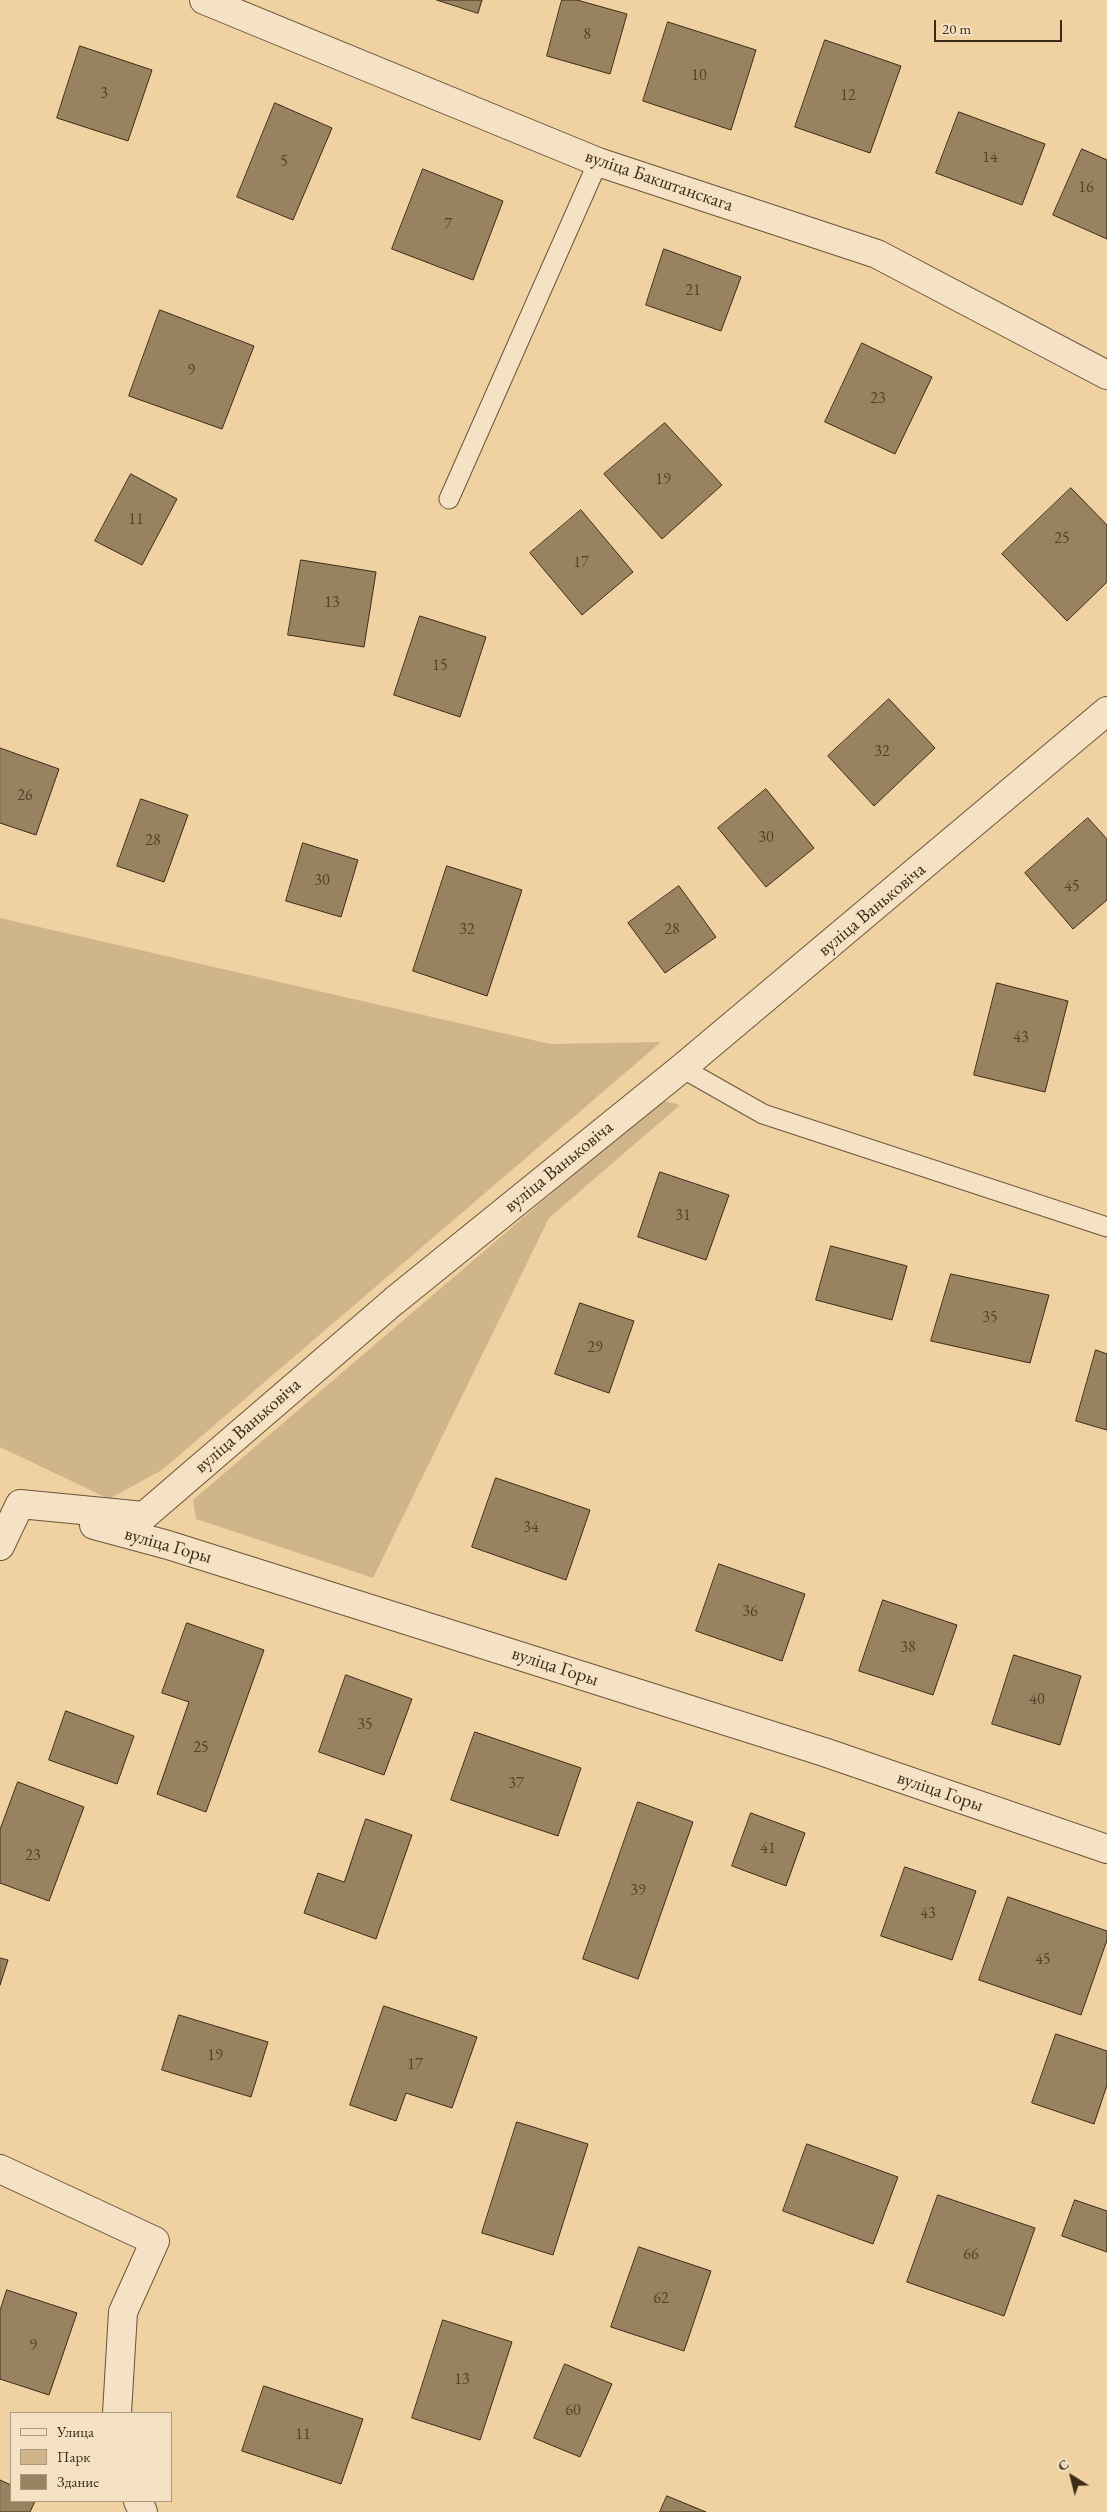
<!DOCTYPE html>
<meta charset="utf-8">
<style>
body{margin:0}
#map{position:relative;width:1107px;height:2512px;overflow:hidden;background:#efd1a2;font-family:"EB Garamond",serif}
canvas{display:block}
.legend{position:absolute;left:10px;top:2412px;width:162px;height:90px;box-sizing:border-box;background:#f5e1c3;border:1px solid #ab997e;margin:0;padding:6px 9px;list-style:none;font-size:15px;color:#3c2c17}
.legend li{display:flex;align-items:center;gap:10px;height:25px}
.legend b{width:25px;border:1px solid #ab997e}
.north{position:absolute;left:1047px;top:2452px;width:50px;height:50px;-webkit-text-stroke:4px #f5e1c3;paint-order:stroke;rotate:324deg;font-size:14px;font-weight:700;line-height:20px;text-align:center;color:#3c2c17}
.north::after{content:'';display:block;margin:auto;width:18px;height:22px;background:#3c2c17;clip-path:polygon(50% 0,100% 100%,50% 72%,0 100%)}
.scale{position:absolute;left:934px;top:20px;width:128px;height:22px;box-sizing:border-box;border:2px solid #3c2c17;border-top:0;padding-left:6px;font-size:15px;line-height:18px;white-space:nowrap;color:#3c2c17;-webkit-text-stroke:4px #f5e1c3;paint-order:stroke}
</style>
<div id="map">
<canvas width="1107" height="2512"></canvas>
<ul class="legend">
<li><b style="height:6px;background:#f5e1c3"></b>Улица</li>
<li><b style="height:14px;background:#d1b58a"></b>Парк</li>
<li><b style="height:14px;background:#99825f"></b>Здание</li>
</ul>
<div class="north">С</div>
<div class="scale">20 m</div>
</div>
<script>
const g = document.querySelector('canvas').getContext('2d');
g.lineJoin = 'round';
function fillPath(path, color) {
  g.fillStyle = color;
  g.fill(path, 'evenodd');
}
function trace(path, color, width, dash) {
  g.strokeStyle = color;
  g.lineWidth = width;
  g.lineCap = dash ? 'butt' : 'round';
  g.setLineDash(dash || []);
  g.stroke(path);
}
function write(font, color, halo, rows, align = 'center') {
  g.font = font + ' "EB Garamond",serif';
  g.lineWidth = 5;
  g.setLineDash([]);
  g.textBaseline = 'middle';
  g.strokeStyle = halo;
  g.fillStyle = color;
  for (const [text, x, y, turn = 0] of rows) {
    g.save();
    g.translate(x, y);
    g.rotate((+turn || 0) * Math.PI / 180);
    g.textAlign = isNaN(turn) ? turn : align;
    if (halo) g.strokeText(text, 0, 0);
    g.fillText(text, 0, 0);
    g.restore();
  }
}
fillPath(new Path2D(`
 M0,918L550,1044L661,1042L162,1470L109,1499L0,1447Z
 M661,1100L680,1105L549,1218L373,1578L196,1519L193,1500Z`), '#d1b58a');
const building = new Path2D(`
 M437,0H482L478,13Z
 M562,0H577L627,14L610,74L547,56Z
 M668,22L756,50L731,130L643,101Z
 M825,40L901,66L870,153L795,127Z
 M80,46L152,70L128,141L57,118Z
 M275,103L332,128L293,220L237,197Z
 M959,112L1045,144L1022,205L936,173Z
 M1082,149L1107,160V239L1053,215Z
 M423,169L503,201L473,280L392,249Z
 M664,249L741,277L721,331L646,305Z
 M160,310L254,346L222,429L129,396Z
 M862,343L932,377L895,454L825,422Z
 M665,423L722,485L662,539L604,474Z
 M131,474L177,499L142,565L95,541Z
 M1071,488L1107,525V582L1067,621L1002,554Z
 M581,510L633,572L582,615L530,553Z
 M301,560L376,572L364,647L288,635Z
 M420,616L486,637L460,717L394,695Z
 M889,699L935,748L874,806L828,756Z
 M0,748L59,769L36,835L0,823Z
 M766,789L814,848L766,887L718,828Z
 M141,799L188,815L164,882L117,866Z
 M1088,818L1107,839V900L1073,929L1025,873Z
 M303,843L358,860L341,917L286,901Z
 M447,866L522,890L487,996L413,971Z
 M679,886L716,937L665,973L628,923Z
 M997,983L1068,1001L1045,1092L974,1075Z
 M660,1172L729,1195L706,1260L638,1237Z
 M831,1246L907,1266L892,1320L816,1300Z
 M951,1274L1049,1295L1030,1363L931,1341Z
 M580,1303L634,1321L609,1393L555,1374Z
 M1096,1350L1107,1354V1430L1076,1421Z
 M496,1478L590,1510L566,1580L472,1547Z
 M719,1564L805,1594L782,1661L696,1631Z
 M883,1600L957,1625L933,1695L859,1671Z
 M187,1623L264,1650L206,1812L157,1794L189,1702L162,1693Z
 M1014,1655L1081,1676L1060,1745L992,1724Z
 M346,1675L412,1699L384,1775L319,1752Z
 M66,1711L134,1736L117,1784L49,1760Z
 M475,1732L581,1768L558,1836L451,1800Z
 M18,1782L84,1807L49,1901L0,1883V1830Z
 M638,1802L693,1822L638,1979L583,1959Z
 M751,1813L805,1833L786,1886L732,1866Z
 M366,1819L412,1835L376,1939L304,1913L318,1873L344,1882Z
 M905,1867L976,1891L952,1960L881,1936Z
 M1008,1897L1107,1931V1940L1081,2015L979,1980Z
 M0,1958L8,1960L0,1985Z
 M384,2006L477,2037L452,2108L406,2093L396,2121L350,2105Z
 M179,2015L268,2042L251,2097L162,2070Z
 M1056,2034L1107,2051V2085L1094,2124L1032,2103Z
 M517,2122L588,2144L553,2255L482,2233Z
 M807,2144L898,2177L873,2244L783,2211Z
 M938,2195L1035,2228L1004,2316L907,2282Z
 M1075,2200L1107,2211V2252L1062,2236Z
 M639,2247L711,2271L684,2351L611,2327Z
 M7,2290L77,2313L49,2395L0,2379V2311Z
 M443,2320L512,2342L480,2440L412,2418Z
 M565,2364L612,2384L580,2457L534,2438Z
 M264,2386L363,2419L341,2484L242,2451Z
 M0,2480L11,2485V2501H35L30,2512H0Z
 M667,2496L706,2512H660Z`);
fillPath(building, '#99825f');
trace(building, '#3c2c17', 1);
const service = new Path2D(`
 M449,499L598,162
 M682,1068L763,1114L1107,1227`);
const minor = new Path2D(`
 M204,0L598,162L877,254L1107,375
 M94,1525L168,1545L824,1752L1107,1849
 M0,1546L20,1504L144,1516L394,1301L682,1068L1107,711
 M0,2169L155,2241L123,2312L117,2413
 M138,2501L143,2512`);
trace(service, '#69553a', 21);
trace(minor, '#69553a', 30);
trace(service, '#f5e1c3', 19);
trace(minor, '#f5e1c3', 28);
write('16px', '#534229', null, [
 ["8",587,35],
 ["10",699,76],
 ["3",104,94],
 ["12",848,96],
 ["14",990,158],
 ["5",284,162],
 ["16",1086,188],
 ["7",448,225],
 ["21",693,291],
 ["9",191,371],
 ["23",878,399],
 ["19",663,480],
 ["11",136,520],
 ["25",1062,539],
 ["17",581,563],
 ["13",332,603],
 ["15",440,666],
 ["32",882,752],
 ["26",25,796],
 ["30",766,838],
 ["28",153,841],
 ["30",322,881],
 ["45",1072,887],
 ["32",467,930],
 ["28",672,930],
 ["43",1021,1038],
 ["31",683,1216],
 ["35",990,1318],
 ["29",595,1348],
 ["34",531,1528],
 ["36",750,1612],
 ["38",908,1648],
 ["40",1037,1700],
 ["35",365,1725],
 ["25",201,1748],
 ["37",516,1784],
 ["41",768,1849],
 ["23",33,1856],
 ["39",638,1891],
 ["43",928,1914],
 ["45",1043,1960],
 ["19",215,2056],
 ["17",415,2065],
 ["66",971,2255],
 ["62",661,2299],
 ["9",33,2346],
 ["13",462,2380],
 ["60",573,2411],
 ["11",303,2435]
]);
write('19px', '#3c2c17', '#f5e1c3', [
 ["вуліца Бакштанскага",659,181,19],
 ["вуліца Ваньковіча",872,910,-40],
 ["вуліца Ваньковіча",559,1167,-39],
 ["вуліца Ваньковіча",248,1426,-41],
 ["вуліца Горы",168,1546,16],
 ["вуліца Горы",555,1667,18],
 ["вуліца Горы",940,1792,19]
]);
</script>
